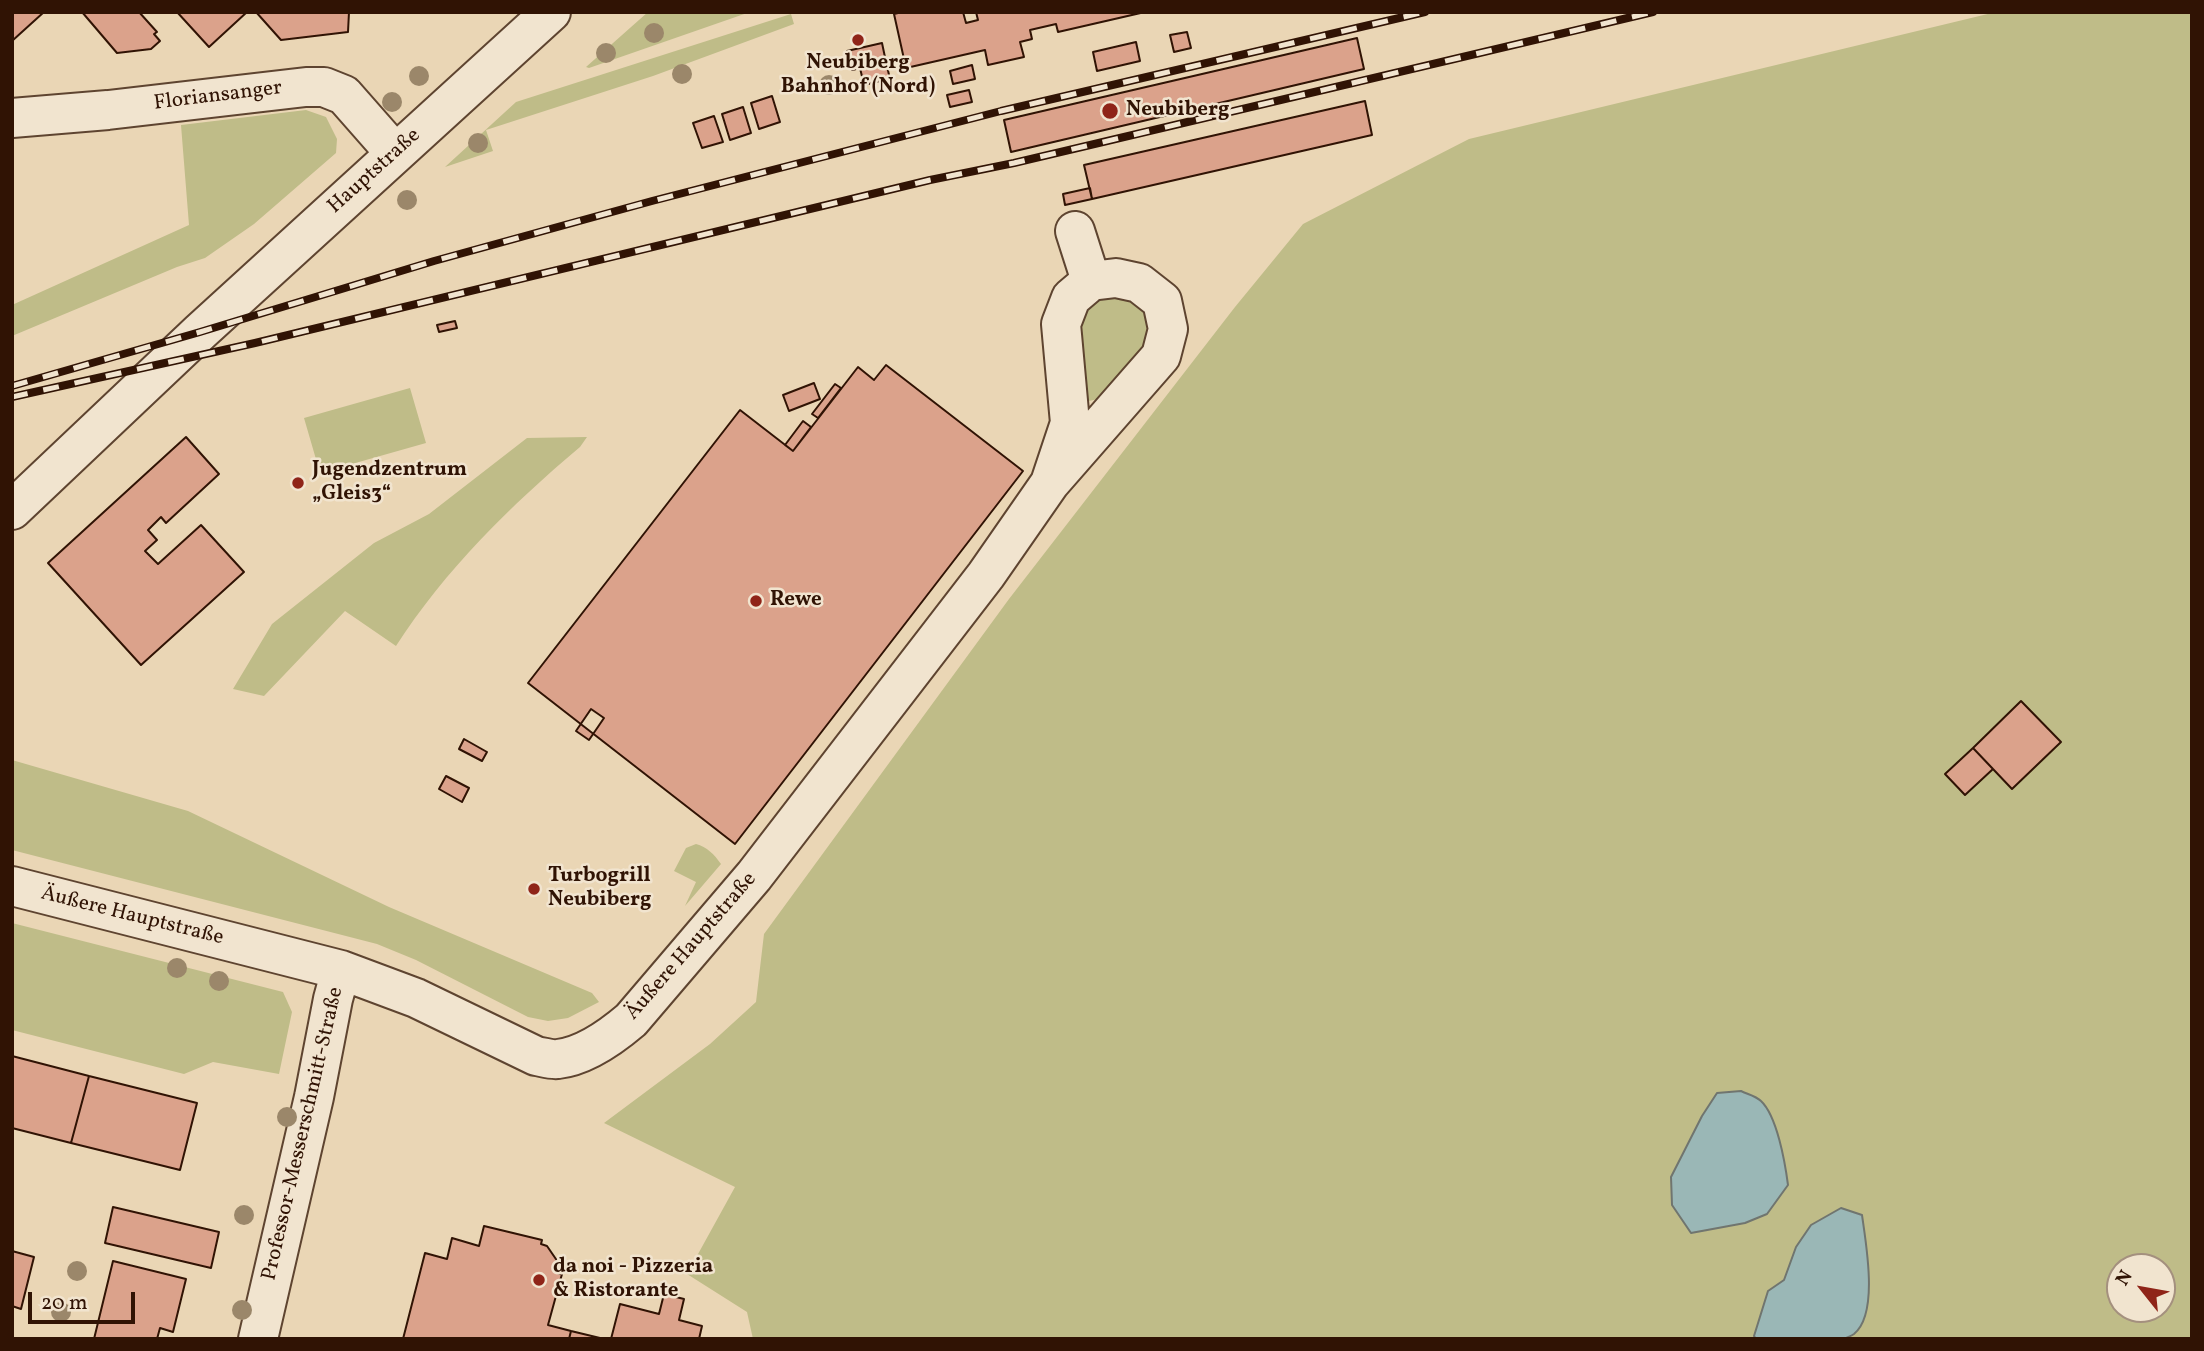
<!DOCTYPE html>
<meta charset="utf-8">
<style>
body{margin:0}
#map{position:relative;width:2204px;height:1351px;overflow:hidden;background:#ead6b5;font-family:Vollkorn,serif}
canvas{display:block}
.frame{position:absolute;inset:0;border:14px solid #301304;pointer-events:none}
.north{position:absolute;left:2106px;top:1253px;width:70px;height:70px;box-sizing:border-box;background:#f1e4cf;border:2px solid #a4907e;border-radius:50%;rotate:301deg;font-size:19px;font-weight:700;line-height:28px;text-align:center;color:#301304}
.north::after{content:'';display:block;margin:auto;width:24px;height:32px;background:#8f2418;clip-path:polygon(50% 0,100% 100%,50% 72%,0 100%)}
.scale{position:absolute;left:28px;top:1292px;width:107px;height:32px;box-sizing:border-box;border:4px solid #301304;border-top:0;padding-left:9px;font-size:21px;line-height:24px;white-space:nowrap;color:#301304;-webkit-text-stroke:5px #f1e4cf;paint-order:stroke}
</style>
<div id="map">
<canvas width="2204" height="1351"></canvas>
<div class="frame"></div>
<div class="north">N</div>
<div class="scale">20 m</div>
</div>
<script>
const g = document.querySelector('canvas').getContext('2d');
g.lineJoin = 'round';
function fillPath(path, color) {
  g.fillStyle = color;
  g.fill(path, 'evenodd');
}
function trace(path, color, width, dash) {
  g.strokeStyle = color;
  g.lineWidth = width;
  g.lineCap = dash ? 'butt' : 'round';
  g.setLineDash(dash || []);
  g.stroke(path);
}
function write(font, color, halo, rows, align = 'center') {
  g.font = font + ' Vollkorn,serif';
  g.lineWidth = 5;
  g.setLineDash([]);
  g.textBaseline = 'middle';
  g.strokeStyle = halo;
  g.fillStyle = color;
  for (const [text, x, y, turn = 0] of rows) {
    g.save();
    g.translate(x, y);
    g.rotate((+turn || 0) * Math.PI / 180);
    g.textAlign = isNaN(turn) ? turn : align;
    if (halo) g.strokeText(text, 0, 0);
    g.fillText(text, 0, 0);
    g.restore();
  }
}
fillPath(new Path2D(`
 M648,12H750L589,68L586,67Z
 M1996,12H2192V1339H753L747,1312L687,1274L735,1187L604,1123L710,1044L756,1002L764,934L1009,599L1235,307L1303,224L1469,139ZM2120,1267H2162V1309H2120Z
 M791,14L794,24L653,76L486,130L493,151L445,167L516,102Z
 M306,110L326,117L337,139L336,153L254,224L205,258L177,267L12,336V305L189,225L181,125Z
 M1126,297C1180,327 1123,371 1098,399L1089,401L1084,394L1082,320C1092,297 1103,298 1126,297Z
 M410,388L426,443L320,473L304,418Z
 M587,437L580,447C511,505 445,570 396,646L345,611L264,696L233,689L272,624L374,543L429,514L527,438Z
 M12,760L188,811L389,907L592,993L599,1002L568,1018L548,1021L528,1017L416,960L377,944L12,850Z
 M696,844C707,847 714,854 721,864L685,906L696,882L674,871L686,848Z
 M12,923L283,992L292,1012L279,1074L213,1062L184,1074L12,1030Z`), '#bfbc88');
const water = new Path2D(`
 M1741,1091C1747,1094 1756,1096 1761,1101C1777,1116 1785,1162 1788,1185L1767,1214L1745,1223L1691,1233L1672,1205L1671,1177L1702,1116L1717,1093Z
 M1841,1208L1862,1215C1866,1244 1879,1314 1854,1334C1851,1336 1848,1337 1844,1339H1756L1754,1336L1768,1291L1784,1280L1796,1247L1811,1225Z`);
fillPath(water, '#9ab7b6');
trace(water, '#70756f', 2);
const building = new Path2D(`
 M12,12H44L12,41Z
 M82,12H139L157,32L154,34L160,41L151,49L117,53Z
 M177,12H247L209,47Z
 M256,12H349L348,32L281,40Z
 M902,12H963L966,23L978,20L976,12H1145L1058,32L1056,24L1030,30L1032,39L1020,42L1024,57L988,65L985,50L906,68L894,14Z
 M1187,32L1191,48L1174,52L1170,35Z
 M1357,38L1364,69L1011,152L1004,120Z
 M1136,42L1140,61L1097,71L1093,52Z
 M882,43L886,62L852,70L847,51Z
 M886,62L890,79L864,85L860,68Z
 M972,65L975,79L953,84L950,71Z
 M969,90L972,102L950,107L947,95Z
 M772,96L780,122L759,129L751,103Z
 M1365,101L1372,135L1092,199L1084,165Z
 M743,107L751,133L730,140L722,114Z
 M714,116L723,142L702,148L693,123Z
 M1090,188L1092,199L1065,205L1063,194Z
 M455,321L457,328L439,332L437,325Z
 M886,365L1023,471L735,844L528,683L740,410L793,451L858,367L874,380Z
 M814,383L820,399L789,411L783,395Z
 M835,384L841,388L818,418L812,414Z
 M803,421L811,427L793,451L785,445Z
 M186,437L219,474L166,523L161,517L148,530L157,540L145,551L158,564L201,525L244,572L141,665L48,563Z
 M2021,701L2061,742L2012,789L1973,748Z
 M591,709L604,718L589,740L576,731Z
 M464,739L487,752L482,761L459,749Z
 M1973,748L1993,769L1965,795L1945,774Z
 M446,776L469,788L462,802L439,789Z
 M12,1056L89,1076L71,1143L12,1128Z
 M89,1076L197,1103L180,1170L71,1143Z
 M113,1207L219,1232L211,1268L105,1243Z
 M484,1226L542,1240L541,1244L547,1246L560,1265L557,1273L562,1274L548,1325L571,1331L569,1339H403L425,1253L447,1259L452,1238L479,1246Z
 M12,1251L34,1257L21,1309L12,1306Z
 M113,1261L186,1279L173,1332L160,1328L157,1339H94Z
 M664,1294L684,1299L679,1320L702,1326L699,1339H611L620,1304L659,1314Z
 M571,1331L600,1338L601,1339H569Z`);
fillPath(building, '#dba28b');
trace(building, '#301304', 2);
const minor = new Path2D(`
 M12,118L108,110L306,87H324L344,95L395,153
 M1075,231L1091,281
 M12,510L200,332L551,12
 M12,886L341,970L416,998L536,1056C543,1057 551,1060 558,1059C585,1056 611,1037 631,1020L754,876L986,575L1050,483L1161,356L1168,329L1162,301L1139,283L1116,278L1091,281L1071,298L1061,324L1070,423L1050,483
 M258,1339L314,1097L333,999L341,970`);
trace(minor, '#5e4430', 42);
trace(minor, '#f1e4cf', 38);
const rail = new Path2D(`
 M12,386L200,332L434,261L652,201L1001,111L1425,12
 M12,397L255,343L930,180L1014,163L1653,12`);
trace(rail, '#301304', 8);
trace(rail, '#f1e4cf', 5, [16]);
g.fillStyle = '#9b876a';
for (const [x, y] of [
 [654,33],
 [606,53],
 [682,74],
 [419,76],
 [829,85],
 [392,102],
 [478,143],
 [407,200],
 [177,968],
 [219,981],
 [287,1117],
 [244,1215],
 [77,1271],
 [242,1310],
 [61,1312]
]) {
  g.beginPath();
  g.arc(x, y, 10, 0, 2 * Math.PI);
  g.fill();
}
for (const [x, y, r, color] of [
 [858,40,7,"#8f2418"],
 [1110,111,9,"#8f2418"],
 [298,483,7,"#8f2418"],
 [756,601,7,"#8f2418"],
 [534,889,7,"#8f2418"],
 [539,1280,7,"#8f2418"]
]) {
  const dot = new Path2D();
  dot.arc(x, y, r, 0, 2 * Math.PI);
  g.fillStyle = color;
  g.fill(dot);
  trace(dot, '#f1e4cf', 2.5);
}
write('bold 21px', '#301304', '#f1e4cf', [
 ["Neubiberg",858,64,"center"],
 ["Bahnhof (Nord)",858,88,"center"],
 ["Neubiberg",1126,111],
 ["Jugendzentrum",312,471],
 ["„Gleis3“",312,495],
 ["Rewe",770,601],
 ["Turbogrill",548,877],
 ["Neubiberg",548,901],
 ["da noi - Pizzeria",553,1268],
 ["& Ristorante",553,1292]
], 'left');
write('21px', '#301304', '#f1e4cf', [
 ["Floriansanger",218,97,-7],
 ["Hauptstraße",375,172,-42],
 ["Äußere Hauptstraße",132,917,14],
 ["Äußere Hauptstraße",692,947,-49],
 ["Professor-Messerschmitt-Straße",304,1134,-77]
]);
</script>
